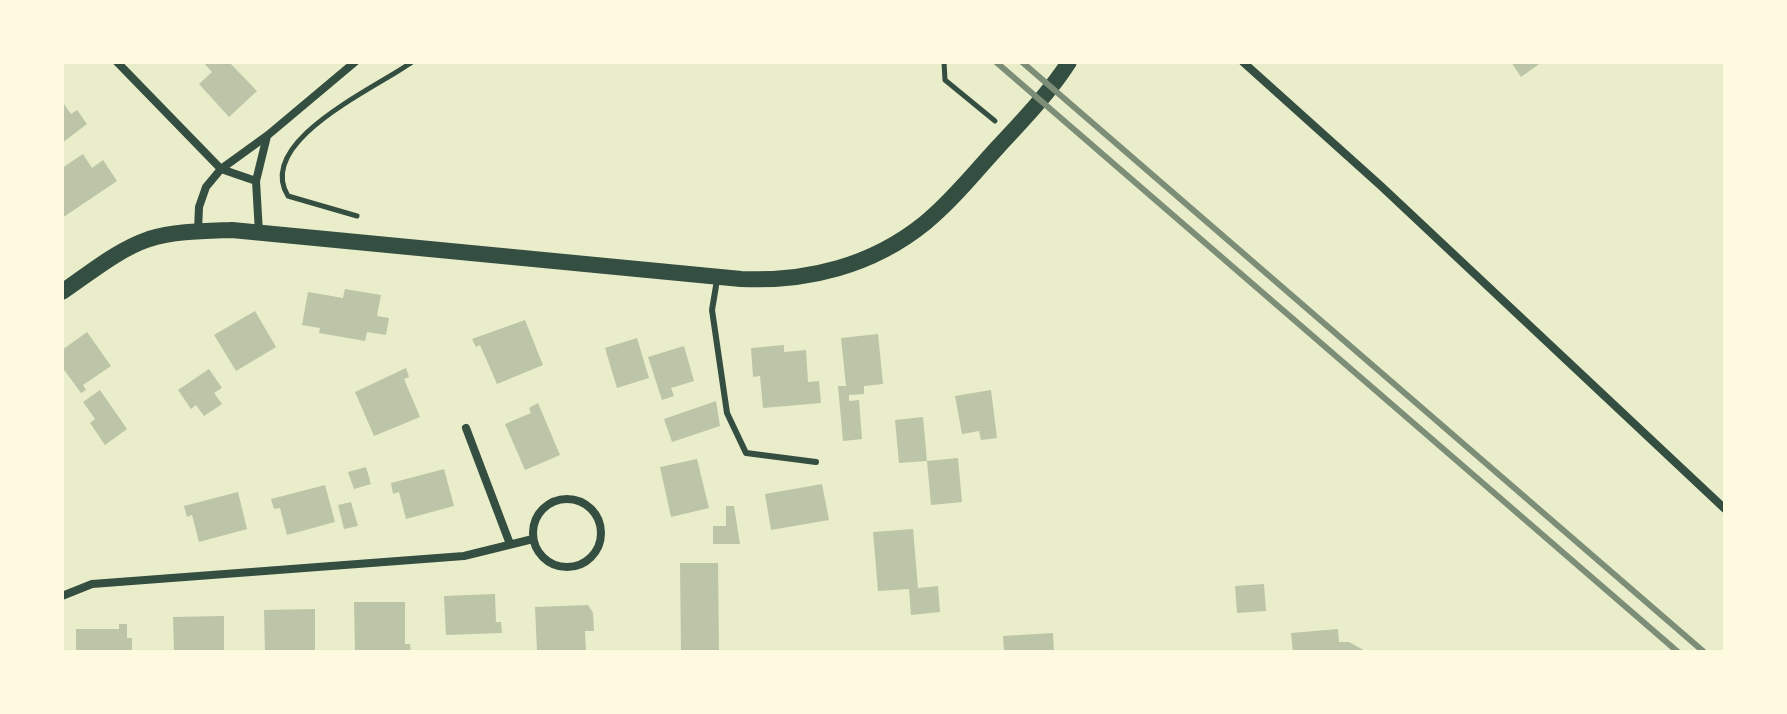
<!DOCTYPE html>
<style>
body{margin:0}
#map{position:relative;width:1787px;height:714px;overflow:hidden;background:#e9edc9;font-family:"Open Sans",sans-serif}
canvas{display:block}
.frame{position:absolute;inset:0;border:64px solid #fefae0;pointer-events:none}
</style>
<div id="map">
<canvas width="1787" height="714"></canvas>
<div class="frame"></div>
</div>
<script>
const g = document.querySelector('canvas').getContext('2d');
g.lineJoin = 'round';
function fillPath(path, color) {
  g.fillStyle = color;
  g.fill(path, 'evenodd');
}
function trace(path, color, width, dash) {
  g.strokeStyle = color;
  g.lineWidth = width;
  g.lineCap = dash ? 'butt' : 'round';
  g.setLineDash(dash || []);
  g.stroke(path);
}
fillPath(new Path2D(`
 M203,62H229L257,91L229,117L199,84L212,72Z
 M1511,62H1542L1521,77Z
 M64,104L71,114L77,110L87,124L62,143Z
 M83,154L92,168L103,160L117,181L62,218V168Z
 M345,289L381,295L377,316L389,318L386,335L367,332L365,341L319,333L320,328L302,325L308,292L343,298Z
 M255,311L276,347L236,371L214,335Z
 M525,320L543,365L497,384L480,345L476,347L472,339Z
 M87,332L111,366L83,385L86,390L81,393L62,367V350Z
 M878,334L883,384L864,386V394L849,395V401L859,400L862,439L843,441L838,386H846L841,338Z
 M637,338L649,378L617,388L605,348Z
 M784,345V352L806,350L808,382L819,381L821,403L763,408L760,376L753,377L751,348Z
 M684,346L694,381L671,388L674,396L662,400L648,357Z
 M406,368L409,377L404,379L420,417L374,436L355,392Z
 M209,369L222,388L214,393L222,404L204,416L196,405L191,409L178,390Z
 M100,390L127,429L105,445L90,423L95,419L83,402Z
 M991,390L997,438L981,440L979,431L962,434L955,396Z
 M716,401L720,426L672,442L664,419Z
 M538,403L560,455L525,470L505,424L531,413L529,408Z
 M923,417L927,461L899,463L895,420Z
 M958,458L962,502L931,505L927,461Z
 M697,459L709,508L671,517L660,467Z
 M366,467L371,484L354,489L348,472Z
 M444,469L454,506L406,519L399,492L393,494L391,483Z
 M822,484L829,520L771,530L765,494Z
 M325,485L335,522L287,535L280,508L274,509L271,499Z
 M238,492L247,529L199,542L192,515L187,517L184,506Z
 M351,502L358,526L344,529L338,505Z
 M726,506H734L740,544H713V526H726Z
 M913,529L918,588L938,586L940,612L911,615L909,589L878,591L873,532Z
 M680,563H718L719,652H681Z
 M1264,584L1266,611L1237,613L1235,586Z
 M495,594L496,622H501L502,633L446,635L444,596Z
 M354,602H405V644H410L411,652L355,651Z
 M588,605L593,613L594,631H585L586,652H537L535,607Z
 M315,609V652H265L264,610Z
 M224,616V652H174L173,617Z
 M119,624H127V638H132V652H76V629H119Z
 M1338,629L1339,642H1349L1367,652H1293L1291,633Z
 M1053,633L1054,652H1004L1003,636Z`), '#bcc5a7');
trace(new Path2D(`
 M944,62L945,80L995,121
 M357,216L288,196C254,141 378,87 412,62`), '#344e41', 5);
trace(new Path2D(`
 M717,280L712,310L727,413L746,453L816,462`), '#344e41', 6);
trace(new Path2D(`
 M117,62L221,169L256,181
 M1243,62L1381,186L1725,509
 M198,231L199,207L206,187L221,169L268,135L355,62
 M259,233L256,181L267,136
 M466,428L510,544
 M533 533a34 34 0 1 1 68 0a34 34 0 1 1-68 0Z
 M62,596L92,584L464,556L533,539`), '#344e41', 8);
trace(new Path2D(`
 M62,292C90,273 117,250 149,239C175,231 205,231 232,230L741,279C807,282 872,266 925,223C952,201 974,173 998,147C1022,121 1050,92 1069,62`), '#344e41', 16);
trace(new Path2D(`
 M996,62L1678,652
 M1022,62L1704,652`), '#7c8e77', 6);
</script>
